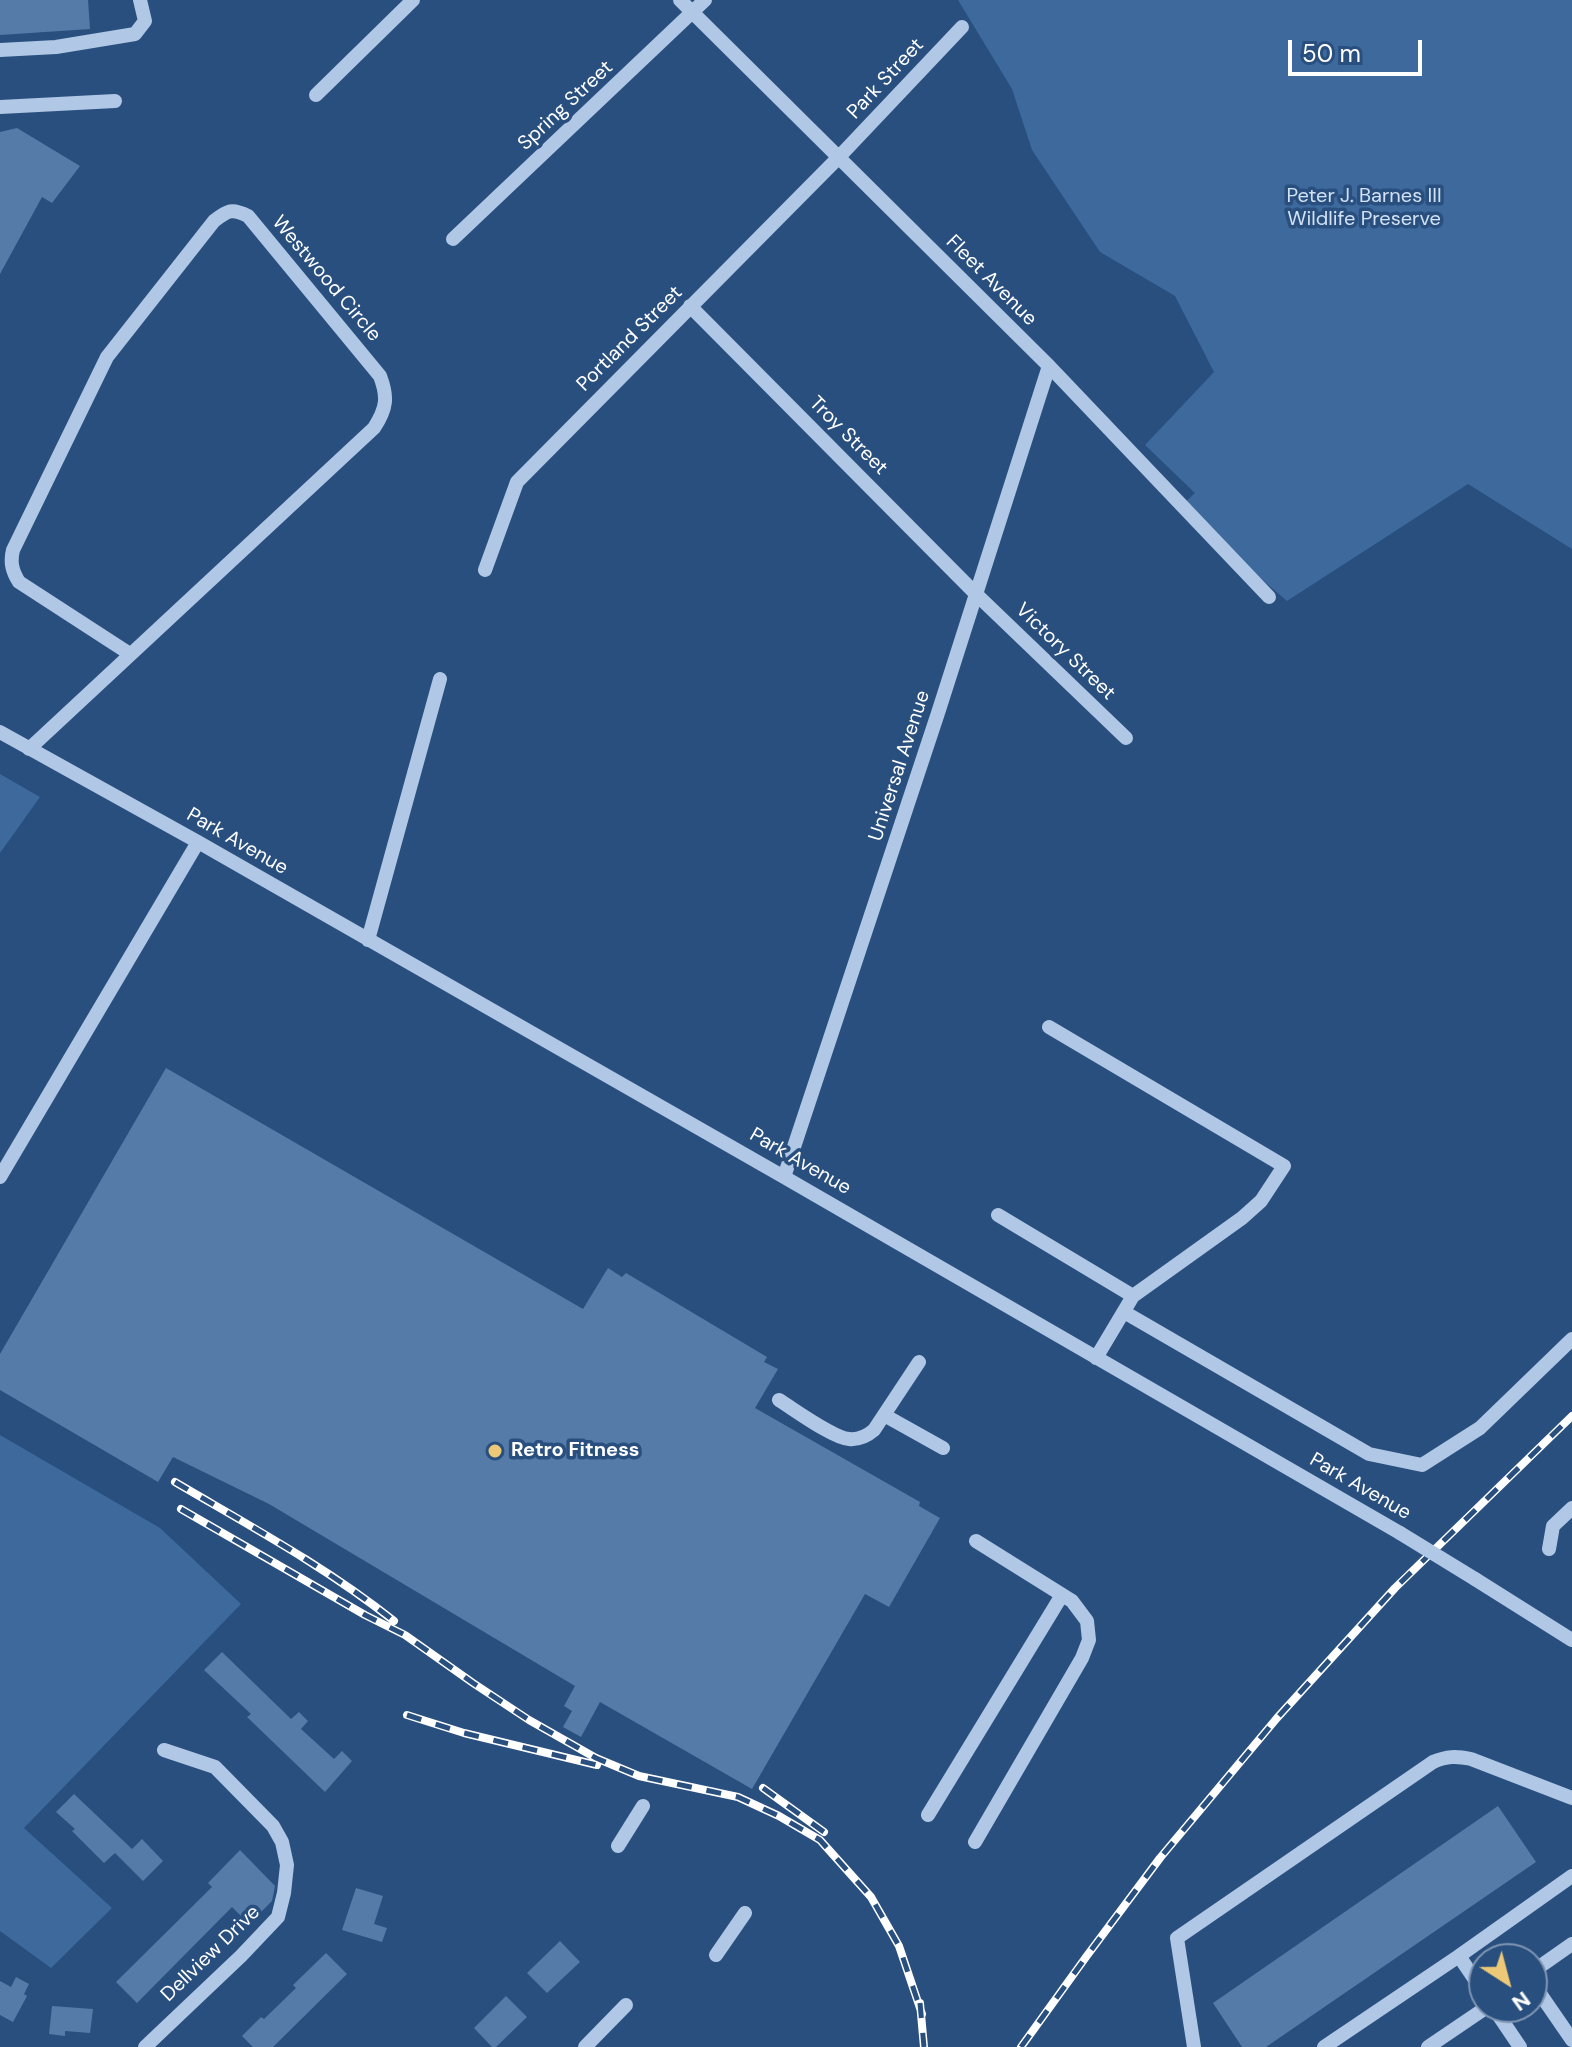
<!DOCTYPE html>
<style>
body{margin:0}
#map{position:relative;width:1572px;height:2047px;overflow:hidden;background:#294f7f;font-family:"DM Sans",sans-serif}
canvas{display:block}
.north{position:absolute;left:1468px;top:1943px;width:80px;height:80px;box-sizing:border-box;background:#294f7f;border:2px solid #7f95b2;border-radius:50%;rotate:144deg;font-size:22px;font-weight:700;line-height:32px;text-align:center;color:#fff}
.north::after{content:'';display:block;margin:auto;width:28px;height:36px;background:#ecc877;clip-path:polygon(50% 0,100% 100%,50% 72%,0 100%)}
.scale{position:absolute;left:1288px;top:40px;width:134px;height:36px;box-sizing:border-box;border:4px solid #fff;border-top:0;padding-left:10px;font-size:24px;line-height:28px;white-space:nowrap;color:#fff;-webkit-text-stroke:6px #294f7f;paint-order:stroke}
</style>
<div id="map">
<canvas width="1572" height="2047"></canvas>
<div class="north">N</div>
<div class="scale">50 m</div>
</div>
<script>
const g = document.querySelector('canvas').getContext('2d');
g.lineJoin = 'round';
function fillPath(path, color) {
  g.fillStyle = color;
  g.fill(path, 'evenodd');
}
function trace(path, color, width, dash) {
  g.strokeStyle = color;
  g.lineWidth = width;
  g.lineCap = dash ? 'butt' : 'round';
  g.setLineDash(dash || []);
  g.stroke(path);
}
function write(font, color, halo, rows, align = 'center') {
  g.font = font + ' "DM Sans",sans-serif';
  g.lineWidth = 7;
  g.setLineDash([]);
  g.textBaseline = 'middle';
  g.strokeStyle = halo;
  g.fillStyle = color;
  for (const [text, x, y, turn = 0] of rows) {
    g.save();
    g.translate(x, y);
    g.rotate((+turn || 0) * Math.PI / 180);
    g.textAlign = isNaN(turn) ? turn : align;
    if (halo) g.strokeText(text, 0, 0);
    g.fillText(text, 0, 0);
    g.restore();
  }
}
fillPath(new Path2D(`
 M958,0H1572V549L1468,484L1287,601L1179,508L1195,493L1145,445L1214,372L1175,296L1100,252L1032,150L1012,89Z
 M0,774L40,797L0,853Z
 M0,1435L160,1528L241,1604L24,1828L112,1908L51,1968L0,1931Z`), '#3d699c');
fillPath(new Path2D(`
 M0,0H88L90,29L0,35Z
 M17,128L80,166L52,203L42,197L0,274V132Z
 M166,1068L583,1309L608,1268L622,1277L626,1273L767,1357L764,1362L778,1369L755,1408L920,1502L919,1506L940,1518L889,1607L865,1594L752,1789L600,1702L581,1737L563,1727L572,1711L564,1706L575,1686L269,1504L173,1457L158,1482L0,1390V1354Z
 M222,1652L291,1719L299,1712L308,1721L301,1729L334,1759L342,1751L352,1761L325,1792L247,1717L251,1714L204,1670Z
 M74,1794L132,1849L142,1839L163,1861L143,1881L115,1853L104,1863L72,1831L75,1829L56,1812Z
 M1498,1806L1536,1862L1266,2047H1242L1213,2003Z
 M240,1850L275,1886L272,1901L249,1924L232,1907L137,2003L116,1982L212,1887L208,1883Z
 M356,1888L383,1896L374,1924L387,1928L382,1942L342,1930Z
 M560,1941L580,1962L547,1993L527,1973Z
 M326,1953L347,1974L273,2047H253L242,2036L261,2017L264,2019L296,1988L293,1985Z
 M16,1977L29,1984L24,1994L27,1996L13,2022L0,2015V1981L11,1987Z
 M506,1996L527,2017L496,2047H492L474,2028Z
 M52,2006L93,2009L90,2033L65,2031V2036L49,2034Z`), '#557ba9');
trace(new Path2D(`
 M680,0L1049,366L1269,597
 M0,50L56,47L135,34L145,21L140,0
 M316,95L413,0
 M0,107L115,101
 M453,239L705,0
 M690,306L977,595L1126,738
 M485,570L517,482L838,158L962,27
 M0,732L198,842L784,1177L1400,1533
 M29,749L374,428C387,408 388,397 380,376L248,216C232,208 228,210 214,221L107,357L13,550C10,562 12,571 19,582L130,654
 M368,940L440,679
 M1049,1027L1284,1166L1261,1201L1242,1218L1133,1296
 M0,1177L198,842
 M784,1177L938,713L1049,366
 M998,1215L1133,1296L1096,1358
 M1124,1312L1369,1454L1422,1465L1480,1428L1572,1339
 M779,1400C795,1410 833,1438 849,1439C859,1440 867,1436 874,1430L919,1362
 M884,1415L943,1448
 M1549,1549L1553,1526L1572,1508
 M1475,1579L1572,1640
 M928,1815L1062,1595
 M975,1842L1082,1658L1089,1640L1087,1621L1072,1601L976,1541
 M618,1846L643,1806
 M716,1955L745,1913
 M1459,1956L1484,1993
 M1532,1972L1572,1944
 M1532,1982L1572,2040
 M1493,2007L1520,2047
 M145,2047L241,1956L278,1917L284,1893L287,1865L282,1842L273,1826L215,1767L164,1750
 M585,2047L626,2005
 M1194,2047L1177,1938L1433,1762C1447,1756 1456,1756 1471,1759L1572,1798
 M1324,2047L1459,1956L1572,1876
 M1428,2047L1487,2007`), '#b0c8e5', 14);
const rail = new Path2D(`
 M175,1482C250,1526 326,1567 394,1621
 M181,1509L365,1615L405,1635L473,1683L529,1720L596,1758L639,1776L738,1797L779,1816L820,1840L871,1897L899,1946L922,2014
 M407,1715L464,1733L597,1765
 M763,1788L824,1832
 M920,2003L924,2047
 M1021,2047L1086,1957L1160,1858L1277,1718L1395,1588L1572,1416`);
trace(rail, '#fff', 8);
trace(rail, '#294f7f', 5, [15]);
trace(new Path2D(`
 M1400,1533L1475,1579`), '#b0c8e5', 14);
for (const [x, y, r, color] of [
 [495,1451,8,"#ecc877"]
]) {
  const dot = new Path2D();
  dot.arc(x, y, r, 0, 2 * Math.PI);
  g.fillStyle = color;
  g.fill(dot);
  trace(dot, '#294f7f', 3);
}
write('20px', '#fff', '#294f7f', [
 ["Park Street",886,79,-47],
 ["Spring Street",566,106,-43],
 ["Westwood Circle",326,279,50],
 ["Fleet Avenue",991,281,45],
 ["Portland Street",630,339,-45],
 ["Troy Street",848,436,45],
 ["Victory Street",1065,652,44],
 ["Universal Avenue",900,766,-72],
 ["Park Avenue",237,842,30],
 ["Park Avenue",800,1162,30],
 ["Park Avenue",1360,1487,30],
 ["Dellview Drive",211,1954,-44]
]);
write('20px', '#d2e2f4', '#294f7f', [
 ["Peter J. Barnes III",1364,197],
 ["Wildlife Preserve",1364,220]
]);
write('bold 20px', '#fff', '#294f7f', [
 ["Retro Fitness",511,1451]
], 'left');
</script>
